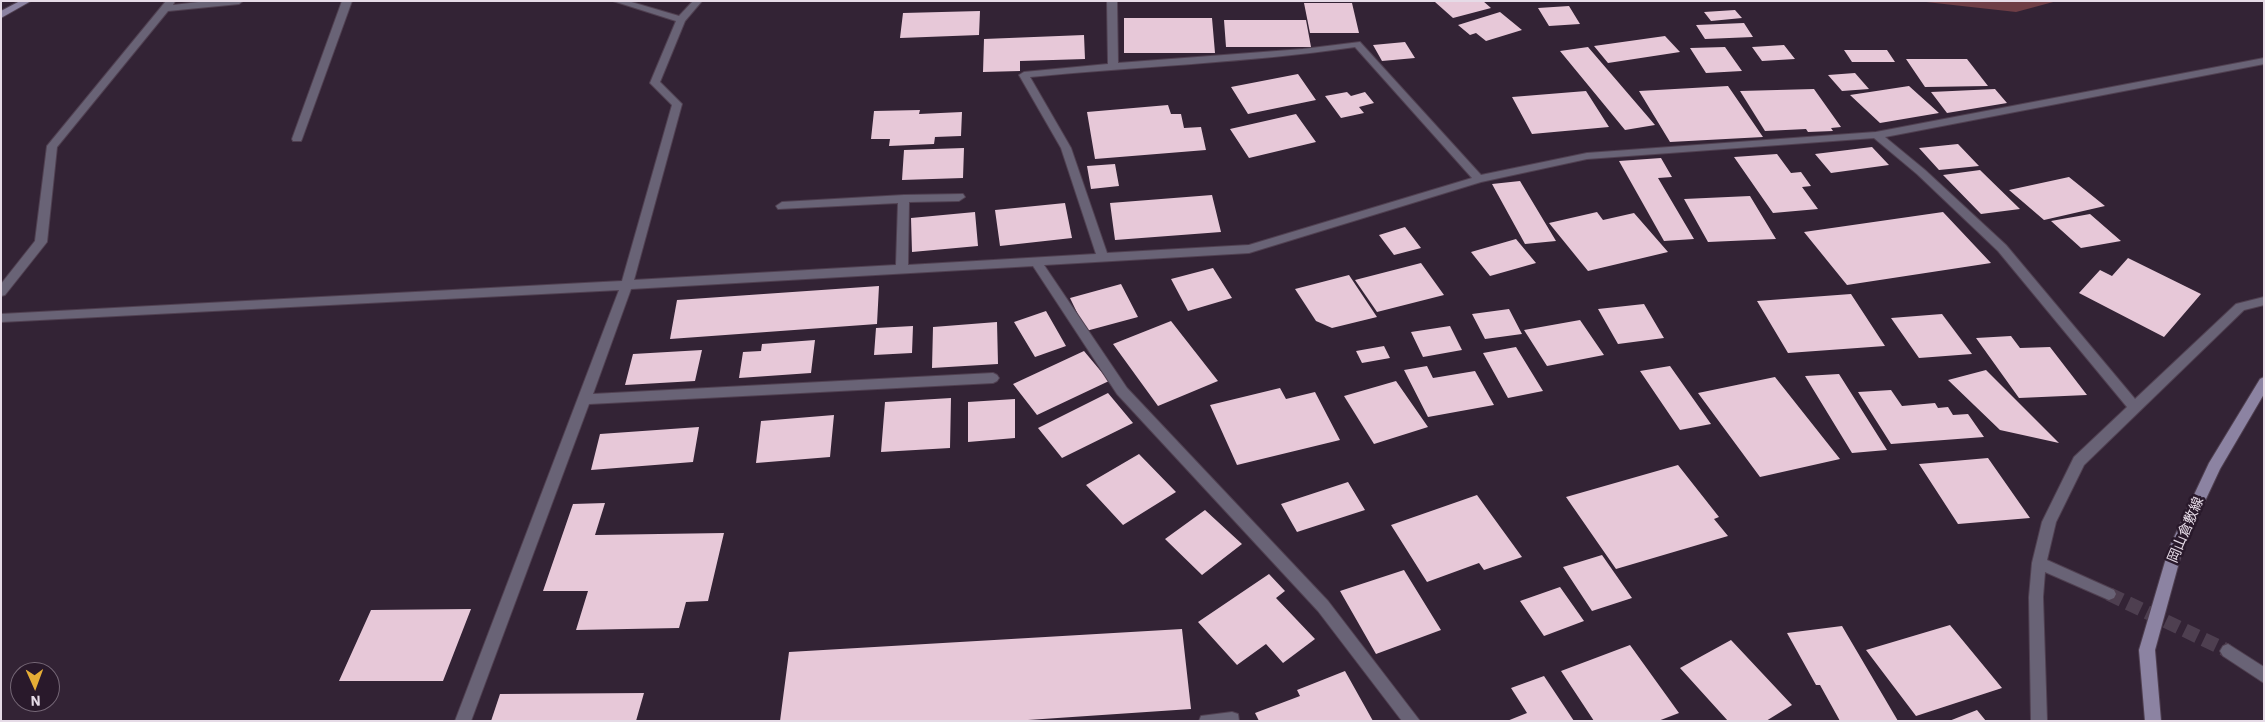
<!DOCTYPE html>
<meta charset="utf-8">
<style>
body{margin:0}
#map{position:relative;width:2265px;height:722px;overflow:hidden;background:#332335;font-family:"IBM Plex Sans",sans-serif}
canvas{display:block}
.frame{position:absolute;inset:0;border:2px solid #e6dbe7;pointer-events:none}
.north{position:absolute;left:10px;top:662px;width:50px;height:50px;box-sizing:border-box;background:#29192b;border:1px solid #756776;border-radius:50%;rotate:178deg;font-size:14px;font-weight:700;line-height:20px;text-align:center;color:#e6dbe7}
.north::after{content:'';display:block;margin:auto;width:18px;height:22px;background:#e5ad36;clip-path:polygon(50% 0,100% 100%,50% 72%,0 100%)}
</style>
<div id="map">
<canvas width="2265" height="722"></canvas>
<div class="frame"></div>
<div class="north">N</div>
</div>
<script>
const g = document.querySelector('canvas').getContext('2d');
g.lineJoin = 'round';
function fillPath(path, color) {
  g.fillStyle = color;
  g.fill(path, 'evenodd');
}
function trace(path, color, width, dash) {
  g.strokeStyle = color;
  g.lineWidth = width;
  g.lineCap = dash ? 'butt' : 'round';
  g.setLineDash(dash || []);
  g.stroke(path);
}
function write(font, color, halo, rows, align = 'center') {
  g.font = font + ' "IBM Plex Sans","Noto Sans JP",sans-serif';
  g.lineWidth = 5;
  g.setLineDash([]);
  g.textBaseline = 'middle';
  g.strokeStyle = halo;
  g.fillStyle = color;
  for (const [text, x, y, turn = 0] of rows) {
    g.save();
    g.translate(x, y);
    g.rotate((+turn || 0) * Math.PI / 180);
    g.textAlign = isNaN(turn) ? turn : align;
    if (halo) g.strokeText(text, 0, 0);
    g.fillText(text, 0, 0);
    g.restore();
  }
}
fillPath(new Path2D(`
 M1917,1H2057L2016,12Z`), '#6f3e46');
fillPath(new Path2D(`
 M1483,1L1491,8L1453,18L1435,2Z
 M1304,3H1352L1359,33H1310Z
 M1569,6L1580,24L1549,26L1538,8Z
 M1735,10L1742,18L1711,21L1704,12Z
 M980,11L979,35L900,38L903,13Z
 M1500,12L1522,30L1486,41L1476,33L1470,35L1458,25Z
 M1124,18H1212L1215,53H1124Z
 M1224,20H1306L1311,47H1226Z
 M1744,23L1753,37L1705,39L1696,25Z
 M1084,35L1085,59L1020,61V71L983,72L984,39Z
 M1665,36L1680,52L1608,63L1594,46Z
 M1405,42L1415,58L1382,61L1373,45Z
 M1784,45L1795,59L1762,61L1752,47Z
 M1588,47L1655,125L1625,130L1560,51Z
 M1725,47L1742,71L1706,73L1690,48Z
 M1844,50H1887L1895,62H1852Z
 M1906,59H1967L1988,86L1925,87Z
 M1855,73L1869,89L1842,91L1828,75Z
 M1298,74L1316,100L1248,114L1231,87Z
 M1728,86L1763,137L1670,142L1639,91Z
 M1909,86L1939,113L1880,123L1850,95Z
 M1814,89L1841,127L1831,128L1833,131L1808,132L1806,129L1765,131L1740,91Z
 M1995,89L2007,103L1947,113L1931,92Z
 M1586,91L1609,127L1532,134L1512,97Z
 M1347,92L1351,96L1365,92L1374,103L1359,107L1364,113L1341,118L1325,96Z
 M1168,105L1171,114H1181L1184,128L1201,127L1206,150L1095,159L1087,112Z
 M920,110L919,114L962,112L961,136L935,137L934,144L889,146L890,139H871L874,111Z
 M1296,114L1316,142L1249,158L1230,129Z
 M1958,144L1979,166L1939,170L1919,148Z
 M1872,147L1889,165L1831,173L1815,154Z
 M964,148L963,178L902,180L904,150Z
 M1777,154L1791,173L1801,172L1811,186L1802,187L1818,209L1773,213L1734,157Z
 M1661,158L1672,177L1658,178L1694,239L1664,241L1619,161Z
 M1115,164L1119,186L1091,189L1087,166Z
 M1980,170L2020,209L1981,214L1943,175Z
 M2069,177L2105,206L2044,220L2009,190Z
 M1520,181L1556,241L1525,244L1492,184Z
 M1212,195L1221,232L1115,240L1110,203Z
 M1750,196L1776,239L1708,242L1684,199Z
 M1065,203L1072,238L1000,246L995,210Z
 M975,212L978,246L912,252L911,218Z
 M1597,212L1603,220L1634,213L1668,252L1588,271L1549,223Z
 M1943,212L1991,263L1847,285L1804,232Z
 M2090,214L2121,241L2081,248L2051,221Z
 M1405,227L1421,248L1394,255L1379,235Z
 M1516,239L1536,263L1490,276L1471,252Z
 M2128,258L2201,294L2164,337L2079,293L2100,270L2112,276Z
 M1421,263L1444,295L1377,312L1355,280Z
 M1213,268L1232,298L1188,311L1171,279Z
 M1349,275L1377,317L1332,328L1316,321L1295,289Z
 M1121,284L1138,317L1086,331L1070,298Z
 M879,286L877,324L670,339L677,300Z
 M1851,294L1885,346L1788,353L1757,301Z
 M1644,304L1664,338L1618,344L1598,309Z
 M1509,309L1522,334L1485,339L1472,314Z
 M1046,311L1066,346L1035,357L1014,322Z
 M1942,314L1972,354L1919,358L1891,318Z
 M1580,320L1604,355L1547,366L1524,330Z
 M1171,321L1218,381L1158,406L1113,344Z
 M997,322L998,364L932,368L933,327Z
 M913,326L912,353L874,355L876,328Z
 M1450,326L1462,350L1423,357L1411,332Z
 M2011,336L2020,348L2050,347L2087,395L2019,398L1976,338Z
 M815,340L811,373L739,378L743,352L761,351L762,344Z
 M1384,346L1390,358L1362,363L1356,351Z
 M1516,347L1543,391L1508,398L1483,353Z
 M702,350L695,381L625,385L633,354Z
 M1084,351L1109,381L1037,415L1013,384Z
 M1427,366L1433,378L1475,371L1494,405L1428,417L1404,370Z
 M1670,366L1711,424L1680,430L1640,371Z
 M1986,370L2059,443L2000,430L1948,380Z
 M1839,374L1887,450L1852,453L1805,376Z
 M1775,377L1840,459L1760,477L1698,393Z
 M1396,381L1428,427L1374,444L1344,396Z
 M1280,388L1286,399L1315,392L1340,440L1237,465L1210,405Z
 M1891,390L1902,406L1935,403L1938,408L1948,407L1953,415L1968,414L1984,437L1891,444L1858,392Z
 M1108,393L1133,423L1062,458L1038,428Z
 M951,398L950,448L881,452L885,402Z
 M1015,399V438L968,442V402Z
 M834,415L830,457L756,463L761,421Z
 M699,427L693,462L591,470L600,434Z
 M1139,454L1176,492L1123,525L1086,485Z
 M1988,458L2030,518L1958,524L1919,464Z
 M1678,465L1719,517L1714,519L1728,536L1616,569L1566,497Z
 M1348,482L1365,510L1297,532L1281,504Z
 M1477,495L1522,557L1484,570L1479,563L1427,582L1391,525Z
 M605,503L595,535L724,533L708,601L686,602L679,628L576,630L588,591H543L573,504Z
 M1205,510L1242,544L1202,575L1165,539Z
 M1602,555L1632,598L1592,611L1563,567Z
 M1404,570L1441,630L1376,654L1340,591Z
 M1269,574L1285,591L1276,598L1315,639L1283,663L1266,644L1237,665L1198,622Z
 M1560,587L1584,621L1544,636L1520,601Z
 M471,609L443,681H339L371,610Z
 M1950,625L2002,688L1916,716L1866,650Z
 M1842,626L1898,721H1840L1820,685H1816L1787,633Z
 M1182,629L1191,709L1013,721H780L789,652Z
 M1731,640L1792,705L1766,721H1728L1680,668Z
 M1630,645L1679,713L1658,721H1594L1561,671Z
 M1345,671L1373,721H1259L1255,713L1300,696L1297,690Z
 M1544,676L1574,721H1507L1527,713L1511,688Z
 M644,693L636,721H491L500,694Z
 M1977,710L1986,721H1949Z`), '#e7c8d8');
trace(new Path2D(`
 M2109,594L2228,651`), '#4e3f50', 14, [14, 7]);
const street = new Path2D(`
 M166,1H175L173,5L207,1H243L239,4L168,11L57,147L47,242L5,295L1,296V284L35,241L47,146Z
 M342,1H352L302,139L301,141H293L292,139Z
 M613,1H628L679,16L693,1H702L685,21L660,82L682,104L634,280L896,265L898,203L778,209L776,206L782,202L904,195L963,194L965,197L959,201L909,202L908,265L1096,254L1061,148L1019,75L1024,72L1108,64L1107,1H1117L1118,63L1303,49L1360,42L1481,175L1587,153L1876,132L2264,58V64L1885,137L1925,170L2006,245L2135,399L2236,304L2264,297V305L2244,310L2084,465L2056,522L2047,560L2114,590L2116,594L2114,598L2109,600L2045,572L2043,597L2047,721H2031L2029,597L2032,563L2042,522L2074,457L2127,407L1998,251L1917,174L1874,138L1587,159L1481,182L1249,253L1044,265L1127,388L1328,601L1420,721H1402L1318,611L1117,394L1033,266L631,289L593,394L993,373L997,375L999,378L997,381L993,383L589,404L471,721H455L619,290L1,322V314L622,281L672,105L650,83L676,21ZM1355,47L1472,178L1249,245L1107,253L1071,148L1030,77C1138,66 1247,63 1355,47Z
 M2228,644L2264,667V683L2223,656L2220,651L2223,646Z
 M1232,712L1238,714L1239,721H1199L1201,716Z`);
const secondary = new Path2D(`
 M20,1H31L1,18V11Z
 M2264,377V394L2220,469L2183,548L2155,650L2161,721H2145L2139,650L2169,548L2209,463L2260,379Z`);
trace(street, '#504051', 2);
trace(secondary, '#504051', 2);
fillPath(street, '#696376');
fillPath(secondary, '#8c83a2');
write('14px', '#e6dbe7', '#29192b', [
 ["岡山倉敷線",2186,530,-67]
]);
</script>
